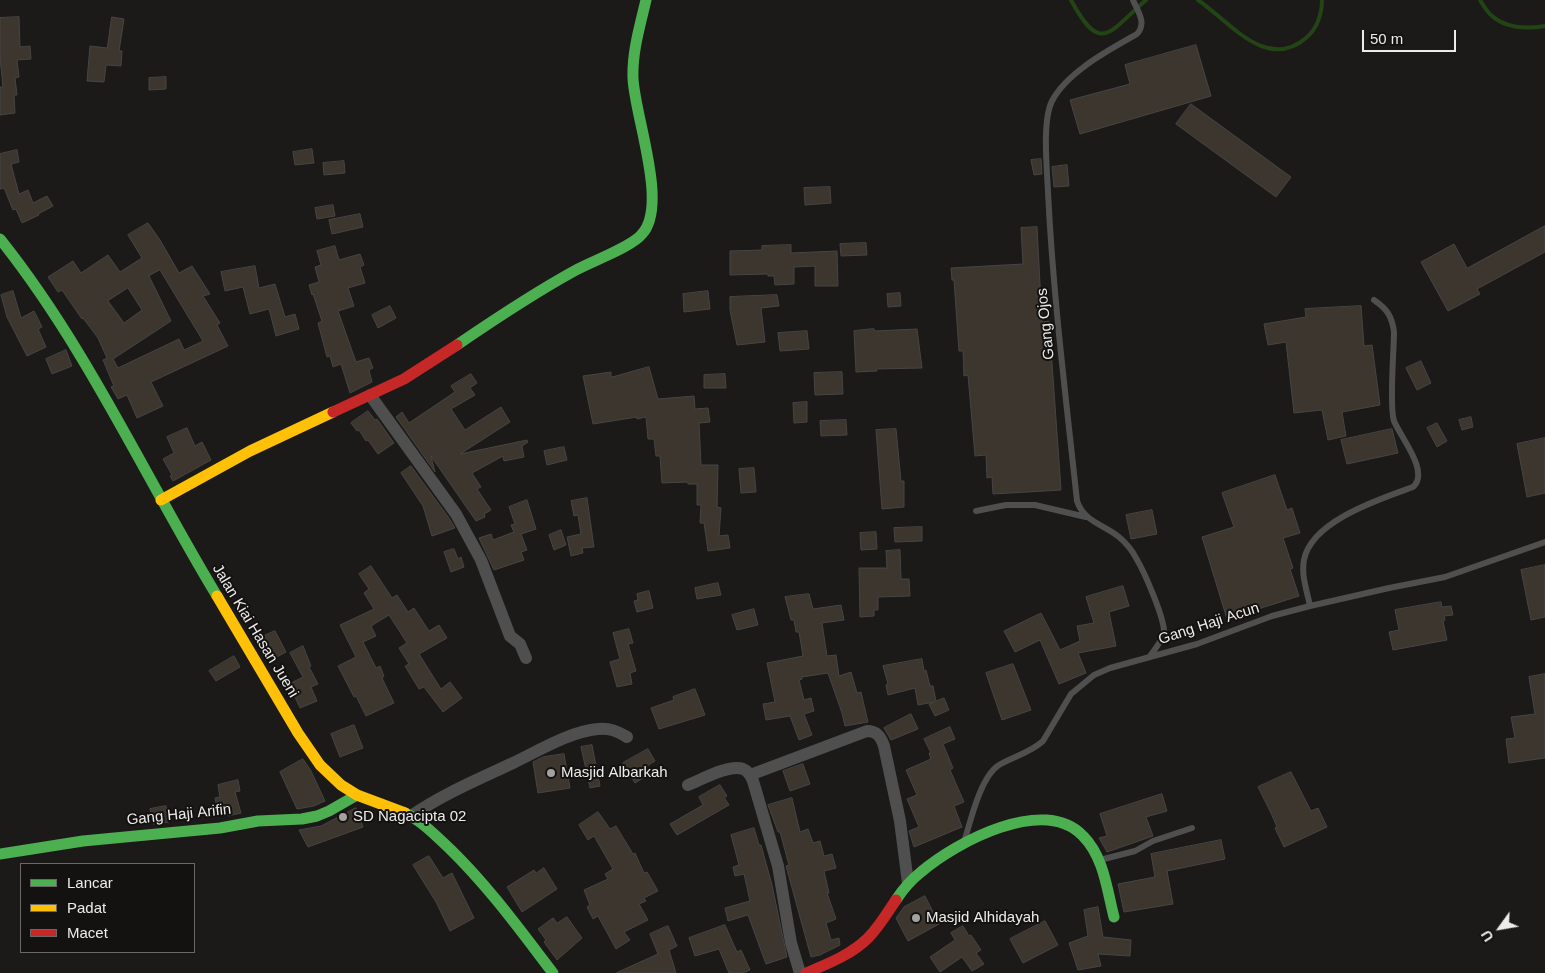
<!DOCTYPE html>
<style>
body{margin:0}
#map{position:relative;width:1545px;height:973px;overflow:hidden;background:#1b1a19;font-family:Arial,sans-serif}
canvas{display:block}
.legend{position:absolute;left:20px;top:863px;width:175px;height:90px;box-sizing:border-box;background:#131210;border:1px solid #6a6967;margin:0;padding:6px 9px;list-style:none;font-size:15px;color:#edecea}
.legend li{display:flex;align-items:center;gap:10px;height:25px}
.legend b{width:25px;border:1px solid #6a6967}
.north{position:absolute;left:1475px;top:903px;width:50px;height:50px;-webkit-text-stroke:4px #131210;paint-order:stroke;rotate:238deg;font-size:14px;font-weight:700;line-height:20px;text-align:center;color:#edecea}
.north::after{content:'';display:block;margin:auto;width:18px;height:22px;background:#edecea;clip-path:polygon(50% 0,100% 100%,50% 72%,0 100%)}
.scale{position:absolute;left:1362px;top:30px;width:94px;height:22px;box-sizing:border-box;border:2px solid #edecea;border-top:0;padding-left:6px;font-size:15px;line-height:18px;white-space:nowrap;color:#edecea;-webkit-text-stroke:4px #131210;paint-order:stroke}
</style>
<div id="map">
<canvas width="1545" height="973"></canvas>
<ul class="legend">
<li><b style="height:6px;background:#4caf50"></b>Lancar</li>
<li><b style="height:6px;background:#ffc107"></b>Padat</li>
<li><b style="height:6px;background:#c62828"></b>Macet</li>
</ul>
<div class="north">U</div>
<div class="scale">50 m</div>
</div>
<script>
const g = document.querySelector('canvas').getContext('2d');
g.lineJoin = 'round';
function trace(path, color, width, dash) {
  g.strokeStyle = color;
  g.lineWidth = width;
  g.lineCap = dash ? 'butt' : 'round';
  g.setLineDash(dash || []);
  g.stroke(path);
}
function fillPath(path, color) {
  g.fillStyle = color;
  g.fill(path, 'evenodd');
}
function write(font, color, halo, rows, align = 'center') {
  g.font = font + ' Arial,sans-serif';
  g.lineWidth = 4;
  g.setLineDash([]);
  g.textBaseline = 'middle';
  g.strokeStyle = halo;
  g.fillStyle = color;
  for (const [text, x, y, turn = 0] of rows) {
    g.save();
    g.translate(x, y);
    g.rotate((+turn || 0) * Math.PI / 180);
    g.textAlign = isNaN(turn) ? turn : align;
    if (halo) g.strokeText(text, 0, 0);
    g.fillText(text, 0, 0);
    g.restore();
  }
}
trace(new Path2D(`
 M1071,0C1101,56 1109,32 1146,0
 M1198,0C1229,21 1266,72 1306,38C1317,29 1322,14 1322,0
 M1480,0C1483,5 1487,12 1492,16C1507,29 1527,29 1545,26`), '#234415', 4);
const building = new Path2D(`
 M19,17L20,47L30,46L31,59L17,60L19,77L15,78L17,95H14L15,113L0,115V87H3L0,58V18Z
 M112,17L124,19L119,51H122L121,66L106,65L104,82L87,81L90,46L107,48Z
 M1196,45L1211,96L1080,134L1070,100L1130,84L1125,65Z
 M166,77V89L149,90V78Z
 M1191,104L1291,177L1276,197L1176,124Z
 M312,149L314,163L295,165L293,152Z
 M17,150L19,162L11,164L19,194L28,190L33,203L47,196L53,206L38,214L39,215L22,223L16,209L13,210L4,188L0,189V154Z
 M1041,159L1042,174L1034,175L1031,160Z
 M344,161L345,173L324,175L323,163Z
 M1067,165L1069,186L1054,187L1052,167Z
 M830,187L831,203L805,205L804,188Z
 M333,205L335,216L317,219L315,208Z
 M360,214L363,227L332,234L329,220Z
 M148,223L160,240L179,273L192,266L210,294L203,296L220,323L217,325L228,346L151,382L163,406L137,418L127,395L118,399L111,387L114,386L103,360L107,358L98,338L83,318L82,319L62,290L58,292L48,277L73,261L81,273L108,255L120,272L142,258L128,235ZM160,270L203,341L184,350L179,339L118,368L113,359L171,321L149,276ZM128,288L142,310L124,323L108,301Z
 M1545,226V252L1477,289L1480,294L1448,311L1421,262L1454,244L1467,268Z
 M1037,227L1042,322L1049,321L1061,490L993,494L992,477L987,478L986,455L975,456L968,375L964,376L963,351H959L954,280H952L951,268L1023,264L1021,228Z
 M866,243L867,255L841,256L840,244Z
 M791,245V253L837,251L838,286H815V266L794,267V284L775,285L774,276H768V274L730,275V251L762,250V246Z
 M335,246L339,260L360,254L364,265L360,267L365,283L348,288L354,306L338,311L356,362L369,358L373,368L369,370L372,382L350,393L341,364L333,367L330,356L327,357L318,323L322,321L313,294L312,295L309,285L319,282L315,267L321,265L317,251Z
 M255,266L259,288L275,284L285,317L295,314L299,329L276,336L269,309L250,314L243,287L225,291L221,272Z
 M13,291L21,318L34,311L42,327L38,329L46,347L27,356L7,317L1,295Z
 M708,291L710,309L684,312L683,294Z
 M900,293L901,306L888,307L887,294Z
 M777,295L779,306L761,308L765,342L737,345L730,310V297Z
 M390,306L396,318L378,328L372,315Z
 M1361,306L1364,346L1372,345L1380,405L1342,412L1346,436L1328,440L1322,410L1294,413L1286,342L1268,345L1264,324L1306,317L1305,309Z
 M874,329L875,331L917,329L922,368L876,369L877,371L856,372L854,331Z
 M807,331L809,349L780,351L778,333Z
 M66,350L72,366L52,374L46,359Z
 M1421,361L1431,383L1417,390L1406,368Z
 M649,367L658,399L694,396L695,409L708,408L710,422L699,423L701,465H718L717,507L721,508L719,536L728,535L730,548L708,551L704,523H700L701,505H697V484H688V482L662,483L660,456H656L654,439H648L646,417L637,419V417L593,424L583,376L611,372V377Z
 M842,372L843,394L815,395L814,373Z
 M471,374L477,383L470,388L475,395L451,409L465,430L501,407L510,422L460,454L527,440L528,442L522,446L524,457L504,461L503,456L472,473L481,487L477,489L491,510L484,514L485,517L476,521L431,456L435,472L396,417L402,412L409,423L455,392L451,386Z
 M725,374L726,388H704V375Z
 M807,402V422L794,423L793,403Z
 M368,411L375,420L377,419L394,443L378,454L368,440L366,441L359,430L357,431L351,423Z
 M1471,417L1473,427L1462,430L1459,420Z
 M846,420L847,435L821,436L820,421Z
 M1437,423L1447,441L1437,447L1427,428Z
 M187,428L195,446L202,442L211,460L173,481L170,476L172,475L163,459L174,453L167,437Z
 M896,429L901,481H904V507L882,509L876,430Z
 M1392,429L1398,453L1347,464L1341,440Z
 M1545,438V493L1527,497L1517,444Z
 M564,447L567,460L547,465L544,451Z
 M411,466L449,518L455,528L432,536L423,506L401,473Z
 M754,468L756,492L741,493L739,469Z
 M1275,475L1287,510L1292,508L1300,533L1283,538L1293,568L1290,569L1299,596L1227,619L1202,537L1234,527L1222,493Z
 M587,498L594,547L582,548L583,553L571,556L567,537L581,534L578,515L574,516L571,501Z
 M527,500L536,529L521,534L527,550L521,552L524,560L494,570L479,538L491,534L493,540L514,532L511,525L515,524L509,507Z
 M1152,510L1157,534L1131,539L1126,515Z
 M922,527V541L895,542L894,528Z
 M561,530L566,545L554,550L549,535Z
 M876,532L877,549L861,550L860,533Z
 M454,549L458,559L461,557L464,567L451,572L444,552Z
 M900,550L901,579H909L910,596L878,597V610H874V616L860,617L859,568H887L886,551Z
 M1545,565V617L1531,620L1521,570Z
 M371,566L392,598L397,595L408,612L414,608L429,631L439,625L447,638L419,654L441,689L450,682L462,698L443,712L424,687L419,689L405,666L409,664L399,648L407,643L389,615L371,626L376,636L363,642L376,668L380,666L384,676L382,678L394,703L366,716L356,696L354,697L338,666L356,657L340,625L374,609L364,593L369,589L359,574Z
 M718,583L721,595L697,599L695,588Z
 M1123,586L1129,606L1109,612L1116,646L1078,653L1086,673L1059,684L1040,640L1015,652L1004,631L1041,613L1060,650L1080,641L1077,626L1094,623L1086,597Z
 M649,591L653,608L637,612L634,601L638,600L637,594Z
 M809,594L813,609L841,605L844,620L822,623L827,656L836,655L839,676L851,672L857,693L861,692L868,722L845,726L842,713L828,673L802,677V679L799,680L804,700L811,698L814,711L804,714L812,735L799,740L790,716L766,720L763,704L775,702L767,663L803,656L799,632H796L794,620H791L785,597Z
 M1441,602L1442,607L1451,606L1453,615L1444,616L1445,620L1443,621L1447,640L1393,650L1389,632L1399,630L1395,610Z
 M754,609L758,625L737,630L732,615Z
 M629,629L633,643L628,644L636,671L630,673L632,684L617,687L610,662L620,659L613,633Z
 M275,631L286,652L275,658L264,636Z
 M303,646L311,666L309,667L318,684L311,687L317,701L300,708L289,684L303,677L290,653Z
 M234,656L240,667L216,681L209,671Z
 M922,659L924,671L926,670L930,686H933L936,701L944,698L949,710L935,716L929,704L934,702L918,705L915,688L888,695L886,685L888,684L883,666Z
 M1013,664L1031,710L1002,720L986,673Z
 M1545,674V758L1509,763L1506,739L1515,738L1511,717L1535,714L1529,677Z
 M695,689L705,715L659,729L651,708L674,700L673,697Z
 M911,714L918,729L891,740L884,728Z
 M354,725L363,748L340,757L331,734Z
 M950,727L955,739L943,744L953,768L950,770L964,802L954,806L962,827L914,847L909,831L919,827L907,799L917,795L906,770L931,759L929,753H931L924,739Z
 M592,745L600,786L590,788L581,747Z
 M648,749L655,761L647,766L651,773L635,783L623,763Z
 M564,754L570,788L538,793L533,762L543,757Z
 M303,759L311,771L325,801L314,806L297,809L280,772Z
 M803,764L810,784L790,791L783,771Z
 M1291,772L1311,811L1318,808L1327,827L1284,847L1275,828L1277,827L1271,813L1258,787Z
 M238,780L240,791L235,792L241,813L228,816L225,805L217,807L215,798L220,797L218,785Z
 M720,785L727,796L724,797L729,805L677,835L670,824L703,805L699,797Z
 M1162,794L1167,811L1146,817L1153,836L1107,852L1099,838L1107,836L1100,814Z
 M792,798L800,832L808,829L813,843L820,841L824,856L832,854L836,868L824,871L829,893H827L836,919L826,923L831,940L839,938L840,945L820,955L811,957L786,866L789,865L780,832H778L768,805Z
 M166,806L169,822L153,824L150,809Z
 M356,808L363,827L308,847L299,830L321,826Z
 M598,812L610,829L616,826L633,854L635,853L644,873L647,872L658,891L644,898L646,901L639,904L648,920L624,932L630,940L616,949L598,916L593,919L587,907L590,905L584,890L608,879L605,874L613,869L594,836L588,840L579,825Z
 M754,828L759,845H761L772,885L787,957L766,964L748,915L728,921L725,908L750,901L744,874L735,876L733,867L739,865L731,835Z
 M1221,840L1225,859L1167,871L1173,904L1124,912L1118,884L1155,877L1151,854Z
 M429,856L443,878L452,873L474,918L450,931L436,902L413,865Z
 M544,868L557,889L522,912L507,887L534,870L536,873Z
 M925,896L939,924L908,941L896,918L904,907Z
 M1098,907L1103,937L1131,940L1130,956L1098,954L1101,966L1078,970L1069,943L1088,936L1084,910Z
 M567,917L582,938L557,960L544,942L546,940L538,929L553,918L557,923Z
 M1045,921L1058,945L1023,963L1010,939Z
 M725,925L737,952L741,950L750,970L743,973H729L719,949L695,956L689,938Z
 M668,926L677,946L669,950L676,973H616L658,954L650,934Z
 M963,926L969,936L971,935L981,950L976,953L984,964L972,971L962,957L940,972L930,957L955,940L951,933Z`);
fillPath(building, '#3c362e');
trace(building, '#464544', 1);
trace(new Path2D(`
 M1133,0C1138,12 1147,23 1137,34C1109,50 1067,72 1052,101C1042,121 1047,169 1048,192C1053,295 1066,398 1077,501C1084,522 1103,524 1119,537C1126,543 1132,550 1136,558C1144,571 1165,619 1164,633C1162,641 1155,649 1150,656
 M976,511L1006,505H1035L1086,517
 M1310,606C1307,591 1301,575 1304,560C1311,521 1380,499 1413,487C1430,472 1401,438 1394,421C1389,406 1394,351 1394,332C1392,316 1387,309 1374,300
 M965,839C971,819 981,776 999,765C1014,756 1030,753 1043,741L1071,694L1094,675L1110,668L1197,644L1272,616L1310,606L1389,588L1445,577L1545,542
 M1100,860L1135,851L1153,841L1192,828`), '#4f4f4f', 6);
trace(new Path2D(`
 M370,395L456,514L481,560L510,636L520,644L526,658
 M750,775L867,731C877,731 881,737 884,746L900,821L908,883
 M688,785C701,780 729,764 743,769C748,771 751,776 753,781L778,866L791,943L800,973
 M411,816C443,794 479,779 513,763C538,751 571,731 598,729C610,728 617,731 627,737`), '#4f4f4f', 12);
trace(new Path2D(`
 M0,239C87,348 145,477 217,596
 M457,345C495,319 534,293 576,270C592,261 632,247 642,234C669,205 634,114 633,78C632,52 640,26 646,0
 M405,813C422,821 436,836 450,849C489,887 520,930 553,973
 M0,854L83,841L220,828L258,821L302,819L317,816L329,811L357,795
 M896,900C903,889 911,880 921,872C956,842 1044,795 1083,836C1104,857 1107,890 1114,917`), '#4caf50', 11);
trace(new Path2D(`
 M161,500L250,451L333,412
 M217,596L298,733L320,765L341,785L357,795L405,813`), '#ffc107', 11);
trace(new Path2D(`
 M333,412L404,379L457,345
 M806,973C827,964 851,955 868,938C879,927 887,913 896,900`), '#c62828', 11);
for (const [x, y, r, color] of [
 [551,773,5,"#a4a2a1"],
 [343,817,5,"#a4a2a1"],
 [916,918,5,"#a4a2a1"]
]) {
  const dot = new Path2D();
  dot.arc(x, y, r, 0, 2 * Math.PI);
  g.fillStyle = color;
  g.fill(dot);
  trace(dot, '#131210', 2);
}
write('15px', '#edecea', '#131210', [
 ["Gang Ojos",1046,324,-96],
 ["Gang Haji Acun",1209,624,-18],
 ["Jalan Kiai Hasan Jueni",255,631,59],
 ["Gang Haji Arifin",179,815,-6]
]);
write('15px', '#edecea', '#131210', [
 ["Masjid Albarkah",561,773],
 ["SD Nagacipta 02",353,817],
 ["Masjid Alhidayah",926,918]
], 'left');
</script>
